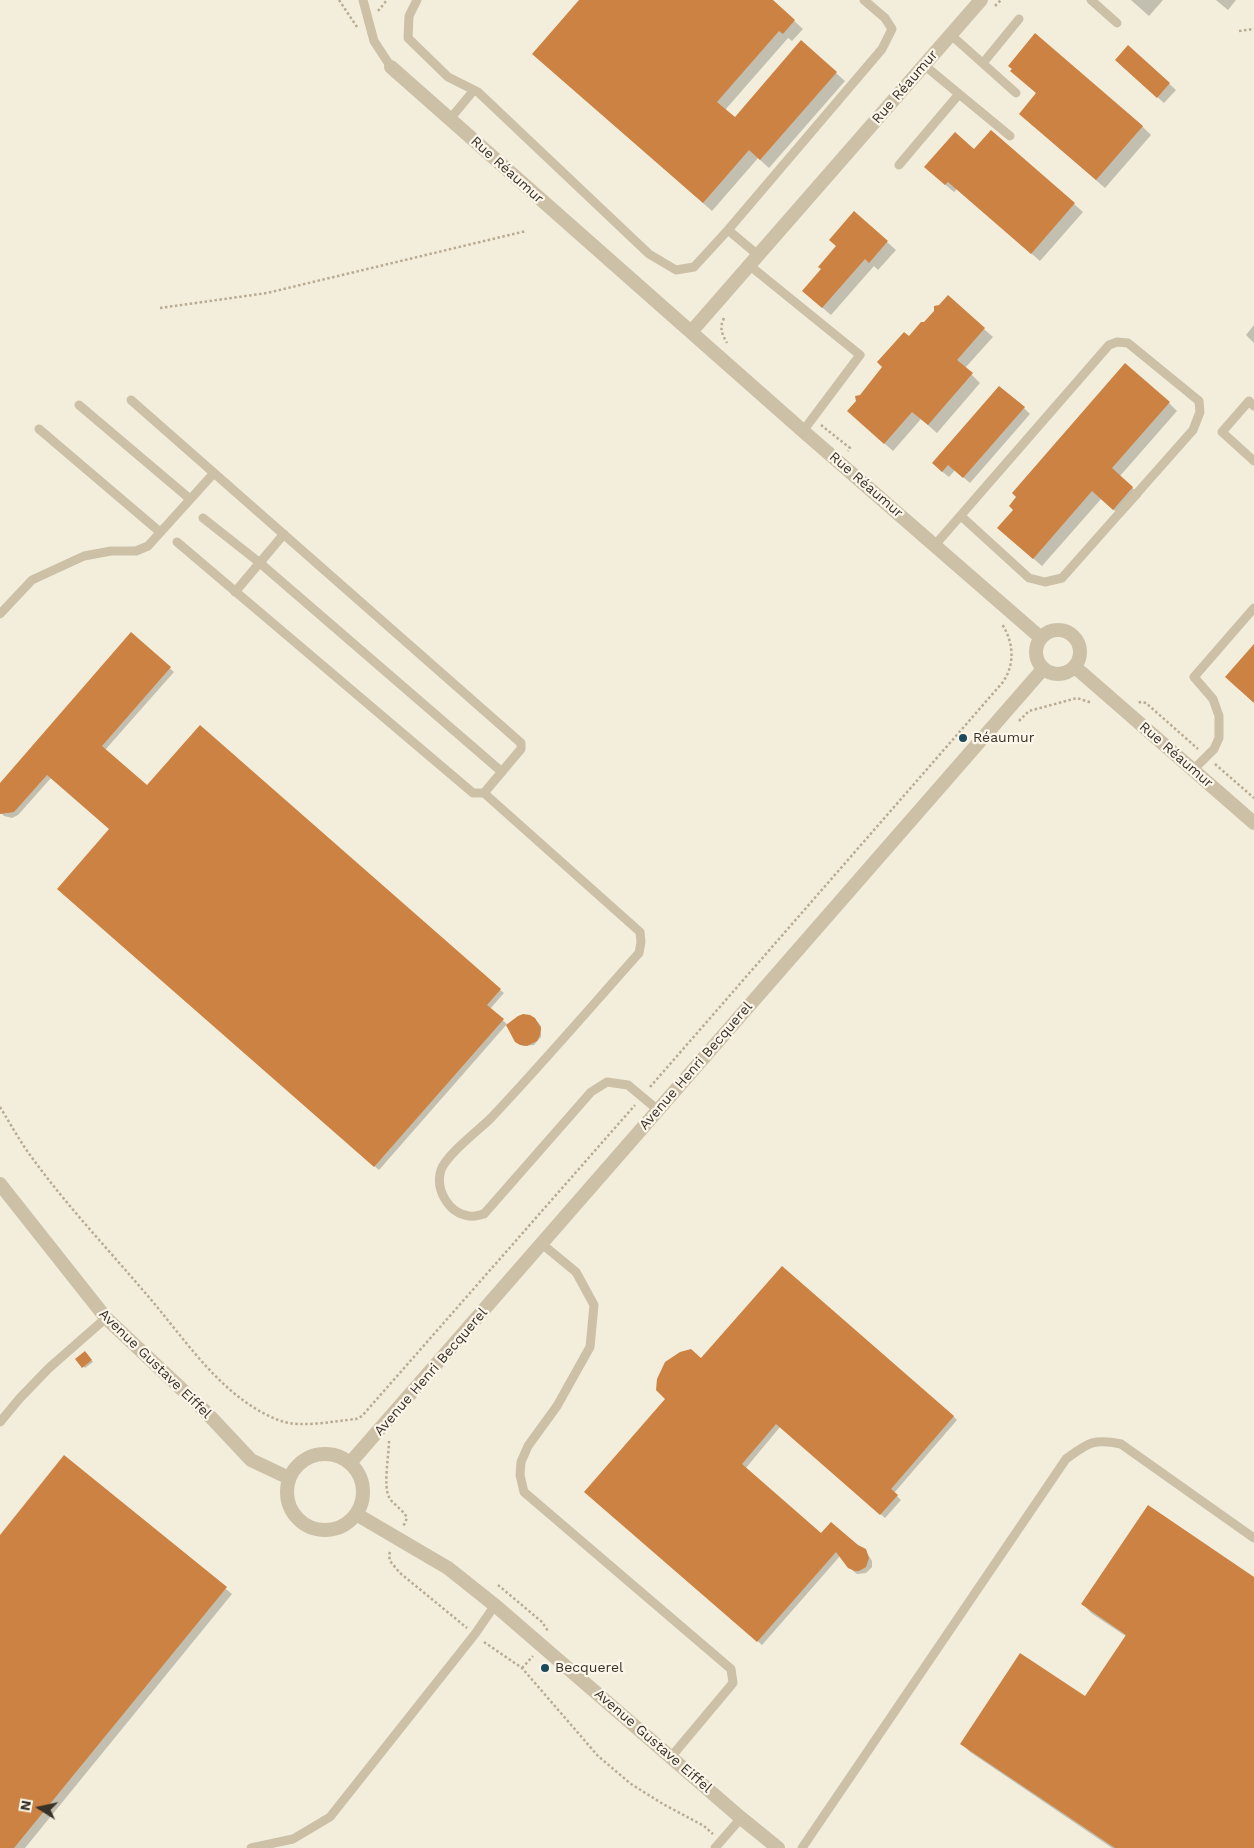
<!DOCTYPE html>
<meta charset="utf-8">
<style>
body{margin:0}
#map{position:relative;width:1254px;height:1848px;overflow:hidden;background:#f3eedc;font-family:"Work Sans",sans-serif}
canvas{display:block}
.north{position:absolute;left:15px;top:1783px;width:50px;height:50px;-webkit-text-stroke:4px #fbf6e9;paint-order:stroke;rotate:280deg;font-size:14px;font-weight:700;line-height:20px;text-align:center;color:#383128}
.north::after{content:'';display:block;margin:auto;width:18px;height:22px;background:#383128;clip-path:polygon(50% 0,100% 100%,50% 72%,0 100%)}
</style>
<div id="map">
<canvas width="1254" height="1848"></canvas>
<div class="north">N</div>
</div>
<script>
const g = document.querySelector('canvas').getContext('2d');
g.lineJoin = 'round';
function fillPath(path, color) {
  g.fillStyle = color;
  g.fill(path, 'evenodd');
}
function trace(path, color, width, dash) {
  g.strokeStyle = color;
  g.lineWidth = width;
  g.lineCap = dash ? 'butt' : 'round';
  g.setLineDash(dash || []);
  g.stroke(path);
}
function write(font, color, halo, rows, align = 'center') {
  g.font = font + ' "Work Sans",sans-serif';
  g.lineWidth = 4.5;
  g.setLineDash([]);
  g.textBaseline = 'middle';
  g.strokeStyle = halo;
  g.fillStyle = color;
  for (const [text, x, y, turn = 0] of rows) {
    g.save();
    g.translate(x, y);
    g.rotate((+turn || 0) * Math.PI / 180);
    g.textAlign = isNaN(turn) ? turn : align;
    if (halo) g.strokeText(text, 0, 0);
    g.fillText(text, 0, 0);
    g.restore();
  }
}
fillPath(new Path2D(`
 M580,0H771L803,29L792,41L788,38L725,110L735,119L801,42L845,81L769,168L758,158L712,211L542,62Z
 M1131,0H1163L1149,16Z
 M1216,0H1236L1228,10Z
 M1128,47L1176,90L1164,103L1122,66Z
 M1037,94L1142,126L1151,135L1105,188L1029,122Z
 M975,151L1074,204L1083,212L1040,261L957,189L954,192L934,175Z
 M854,213L896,250L878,270L874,266L831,315L812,299L822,269L837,246Z
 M948,297L993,337L965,368L980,383L937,433L921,419L893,451L857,419L861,396L909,338Z
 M1254,325V343L1246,335Z
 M1169,403L1177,411L1120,476L1141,496L1122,517L1101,499L1042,566L1007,536Z
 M1024,408L1030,414L970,483L955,470L949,477L939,469Z
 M131,634L174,672L105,750L147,787L500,990L504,993L490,1009L507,1024L379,1170L62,893L111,829L51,778L18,815L12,818L4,816L0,812V785Z
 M537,1021L541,1026V1037L534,1045L523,1046L516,1041Z
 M85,1352L93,1362L85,1368L77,1359Z
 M701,1360L953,1416L957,1420L894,1493L901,1500L885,1518L780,1427L745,1469L821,1535L857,1546L865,1550L872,1561V1567L866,1573L857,1574L847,1566L840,1556L762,1645L590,1496Z
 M64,1457L232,1594L25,1848H0V1537Z
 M1254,1578V1848H1112L970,1752L962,1744L1086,1697L1127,1637L1091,1613L1083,1604Z`), '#0003');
fillPath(new Path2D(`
 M579,0H773L795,20L783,34L779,31L717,102L735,117L801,40L837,72L760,160L749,150L703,203L532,54Z
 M1035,33L1143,126L1096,180L1019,114L1036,93L1010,71L1012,69L1008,66Z
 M1128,45L1170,83L1157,98L1115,60Z
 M991,130L1075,203L1031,254L948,182L945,185L924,167L955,132L974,149Z
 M854,211L888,241L869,263L865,259L822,308L802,291L821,269L818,267L836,246L829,240Z
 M948,295L985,328L957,360L973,373L928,425L912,412L884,444L847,411L856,401L855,396L860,395L882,367L877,362L904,332L909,336L921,322H924L934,311V306L939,305Z
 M1125,363L1170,402L1112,468L1133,487L1113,510L1092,491L1033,559L997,528L1013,510L1009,506L1016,497L1012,493Z
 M999,386L1025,407L963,478L948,465L942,472L932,463Z
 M131,632L171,667L102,746L147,785L200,725L501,989L487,1005L504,1019L374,1167L57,889L109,829L47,775L14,812L0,814V783Z
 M1254,644V703L1225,677Z
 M523,1014L530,1015L535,1018L541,1028L540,1035L537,1041L527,1046L520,1045L515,1042L506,1025L518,1016Z
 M782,1266L954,1416L891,1489L898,1495L880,1515L776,1424L742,1464L821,1533L831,1522L858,1545L866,1549L869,1558L866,1567L859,1571H855L848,1568L836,1552L757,1642L584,1492L665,1399L656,1390L657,1379L665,1362L680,1352L691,1349L701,1358Z
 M85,1351L92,1360L82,1368L75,1359Z
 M64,1455L227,1587L14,1848H0V1535Z
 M1148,1505L1254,1577V1848H1115L960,1744L1020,1653L1085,1696L1126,1635L1081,1604Z`), '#cc8242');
trace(new Path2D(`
 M339,0L357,27
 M995,6L1001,0
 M378,11L387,0
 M1239,31L1254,29
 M160,308L267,293L526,231
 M724,318C719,328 722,334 727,343
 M821,425L850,448L848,451
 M1139,703L1140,702L1146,703L1198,749
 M1019,721L1029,711L1077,698L1092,703
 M1215,764L1254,798
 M650,1087L1003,682C1015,664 1014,643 1002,624
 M0,1107C10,1123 19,1140 30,1155C66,1205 108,1249 147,1295C186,1340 223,1400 281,1421C301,1428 335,1421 356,1419L362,1416L635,1105
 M389,1441C389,1455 383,1486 389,1497C393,1505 403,1509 407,1518L403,1527
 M390,1552L389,1555L390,1561L400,1573L467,1628
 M498,1585L542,1622L548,1631
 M484,1642L522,1668L598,1756L631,1784L663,1804L704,1826L713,1834
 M522,1668L533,1656`), '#b8ab91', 2.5, [2.5, 2.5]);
trace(new Path2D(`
 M363,0L374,41L391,67
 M417,0L409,16L408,38L448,77L478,92L649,254L676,270L694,267L728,230
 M1091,0L1117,23
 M951,35L1016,93
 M983,63L1019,19
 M924,65L1010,136
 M450,119L474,90
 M899,165L959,94
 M758,255L728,230L882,49L892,29L885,18L864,0
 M749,265L860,355L803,431
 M131,400L521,743V749L484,793
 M79,405L190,499
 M1254,406L1249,401L1222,432L1254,461
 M39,429L160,532
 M203,518L260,563L502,772
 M177,542L473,793H484L640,932L641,942L639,953C590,1008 542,1064 491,1118C479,1130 446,1155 441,1170C435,1189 448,1213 469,1216C473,1217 479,1215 484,1214L591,1092L607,1082L628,1085L658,1110
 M935,545L1109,345L1117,342L1128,343L1199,401L1200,412L1193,430L1062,578L1045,582L1029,578L961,516
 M235,592L284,534
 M0,614L32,580L84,556L111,551H136L148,546L214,473
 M1193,770L1214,749L1219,738V716L1213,699L1194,677L1254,608
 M542,1244L576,1272L594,1305L590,1347L557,1406L528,1446L521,1462L520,1475L524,1492L731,1669L733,1683L671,1757
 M0,1422L20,1398L49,1368L106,1318
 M251,1848L293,1839L330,1817L475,1634L495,1605
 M715,1848L741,1818
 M802,1848L1066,1459C1088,1443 1093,1438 1121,1444L1254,1538`), '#ccc0a7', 9);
trace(new Path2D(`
 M391,67L803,431L1041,638
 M691,332L981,0
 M1036 652a22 22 0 1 1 44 0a22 22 0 1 1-44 0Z
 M1075,667L1254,823
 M350,1463L1043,669`), '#ccc0a7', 14);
trace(new Path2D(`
 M0,1184L106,1318L205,1411L251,1460L289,1478
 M287 1492a38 38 0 1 1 76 0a38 38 0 1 1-76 0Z
 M356,1514L448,1568L497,1607L741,1818L778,1848`), '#ccc0a7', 14);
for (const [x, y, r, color] of [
 [963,738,5,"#1b4a5c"],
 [545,1668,5,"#1b4a5c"]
]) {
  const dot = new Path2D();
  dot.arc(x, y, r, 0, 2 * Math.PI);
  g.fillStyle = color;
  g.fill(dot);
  trace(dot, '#fbf6e9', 2);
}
write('14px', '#383128', '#fbf6e9', [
 ["Rue Réaumur",905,87,-49],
 ["Rue Réaumur",507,170,42],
 ["Rue Réaumur",866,485,41],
 ["Rue Réaumur",1176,755,41],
 ["Avenue Henri Becquerel",696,1066,-49],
 ["Avenue Gustave Eiffel",155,1364,44],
 ["Avenue Henri Becquerel",431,1372,-49],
 ["Avenue Gustave Eiffel",653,1741,41]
]);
write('14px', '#383128', '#fbf6e9', [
 ["Réaumur",973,738],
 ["Becquerel",555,1668]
], 'left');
</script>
